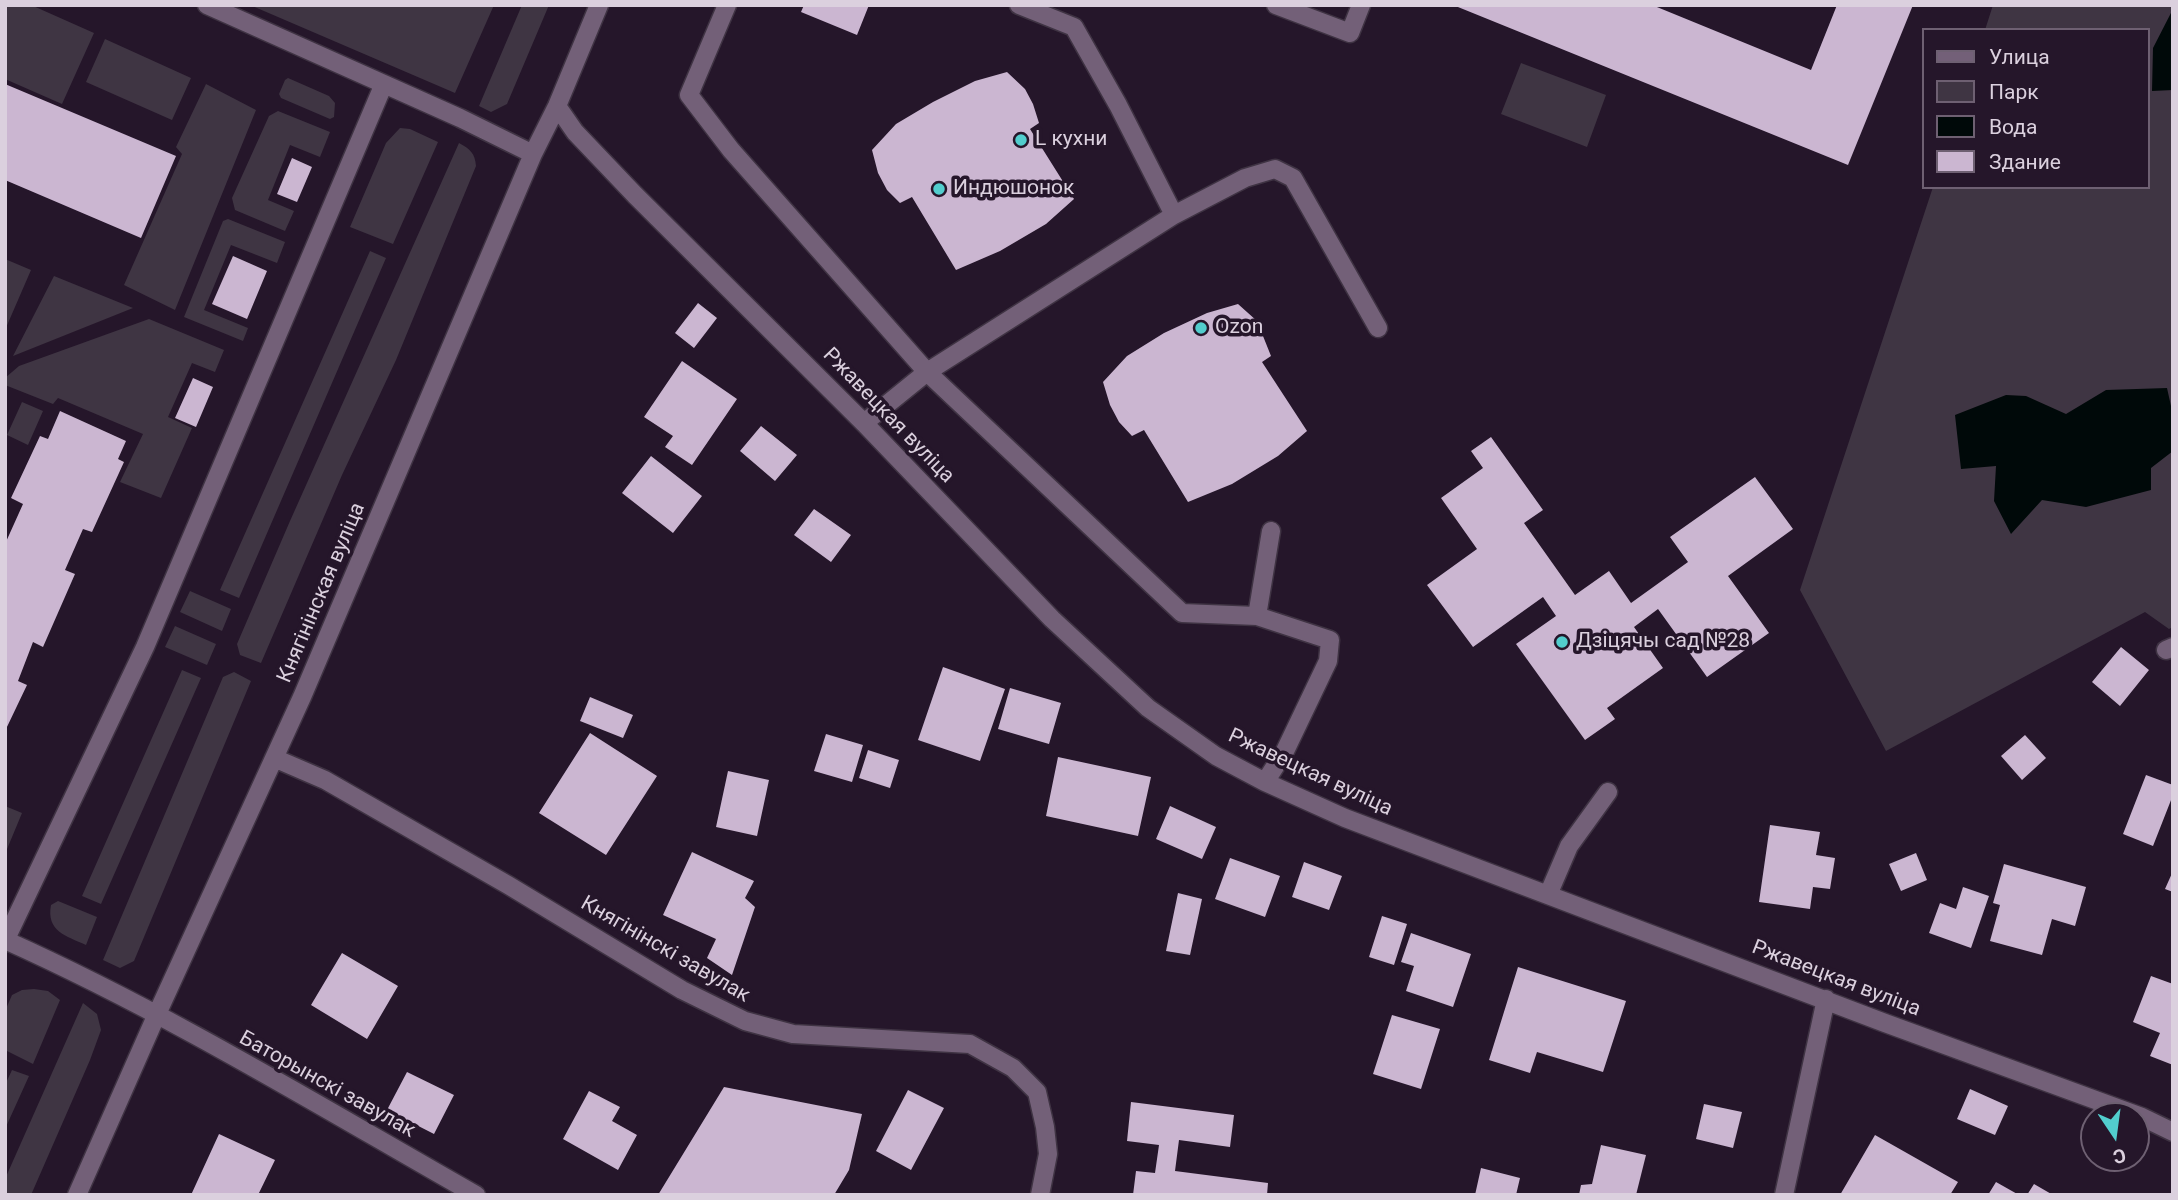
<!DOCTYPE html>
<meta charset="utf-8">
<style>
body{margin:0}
#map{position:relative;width:2178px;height:1200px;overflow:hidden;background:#25162a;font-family:Roboto,sans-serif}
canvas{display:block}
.frame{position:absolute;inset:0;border:7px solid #dbd0de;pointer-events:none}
.legend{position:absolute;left:1922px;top:28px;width:228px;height:161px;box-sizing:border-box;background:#25162a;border:2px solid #6e6072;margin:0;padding:9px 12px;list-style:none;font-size:21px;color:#dbd0de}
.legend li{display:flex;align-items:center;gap:14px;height:35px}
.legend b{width:35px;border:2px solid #6e6072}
.north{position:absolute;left:2080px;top:1102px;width:70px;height:70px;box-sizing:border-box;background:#25162a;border:2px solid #6e6072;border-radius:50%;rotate:167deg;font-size:19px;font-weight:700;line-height:28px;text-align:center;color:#dbd0de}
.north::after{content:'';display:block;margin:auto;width:24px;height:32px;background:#52cdcd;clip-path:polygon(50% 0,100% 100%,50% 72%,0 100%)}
</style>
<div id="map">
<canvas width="2178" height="1200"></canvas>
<div class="frame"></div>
<ul class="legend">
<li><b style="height:9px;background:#736078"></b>Улица</li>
<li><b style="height:19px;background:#3f3543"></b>Парк</li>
<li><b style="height:19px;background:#000909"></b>Вода</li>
<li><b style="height:19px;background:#cbb6d1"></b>Здание</li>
</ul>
<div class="north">С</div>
</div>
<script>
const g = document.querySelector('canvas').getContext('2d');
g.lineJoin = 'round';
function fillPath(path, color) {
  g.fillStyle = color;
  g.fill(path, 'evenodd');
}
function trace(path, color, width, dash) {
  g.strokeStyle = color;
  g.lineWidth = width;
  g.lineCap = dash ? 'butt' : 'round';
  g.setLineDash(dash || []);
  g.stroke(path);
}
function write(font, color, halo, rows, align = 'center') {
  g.font = font + ' Roboto,sans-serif';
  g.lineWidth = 7;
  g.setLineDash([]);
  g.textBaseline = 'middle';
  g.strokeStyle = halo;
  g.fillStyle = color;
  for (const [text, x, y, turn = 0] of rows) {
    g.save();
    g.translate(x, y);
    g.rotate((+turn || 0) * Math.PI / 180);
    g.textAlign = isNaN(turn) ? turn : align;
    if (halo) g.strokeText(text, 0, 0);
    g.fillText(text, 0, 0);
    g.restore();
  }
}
fillPath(new Path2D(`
 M5,5H31L94,33L62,104L5,79Z
 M250,5H494L455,93Z
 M522,5H549L507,104L491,112L479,106Z
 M1993,5H2173V627L2169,629L2145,612L1886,751L1800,590L1933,187H2148V30H1985Z
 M105,39L191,78L172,120L86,82Z
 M1521,63L1606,95L1587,147L1501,114Z
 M288,78L329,96L335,103L334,117L330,119L281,98L279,94L285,80Z
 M206,84L256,110L175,310L124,285L182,154L176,147Z
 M278,111L330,132L320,157L290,145L268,200L294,211L285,231L235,210L232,198L269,116Z
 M400,128L410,129L438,142L393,244L350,227L386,143Z
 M459,143C470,149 475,153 476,166L396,360L342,475L261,663L240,655L237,644L290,521Z
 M228,219L285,242L277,263L231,245L204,310L248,328L243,341L184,317L223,221Z
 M370,251L386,258L239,598L220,590Z
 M5,259L31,270L5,330Z
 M54,276L133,308L13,356Z
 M149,319L224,350L215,372L192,363L168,417L192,428L161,498L120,482L143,434L58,398L53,404L5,385V378L19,366Z
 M22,402L43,411L28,445L7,435Z
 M190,591L231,609L222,631L180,612Z
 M175,626L216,644L207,665L165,647Z
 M182,670L201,678L101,904L82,896Z
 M234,672L251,681L134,961L120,968L103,960L223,677Z
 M5,806L22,813L5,854Z
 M58,901L97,917L86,945C66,936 46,931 51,905Z
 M34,989L48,991L60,1000L33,1064L5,1050V1011L12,995L22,990Z
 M83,1003L97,1014L101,1030L90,1060L31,1195H5V1179Z
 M12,1070L29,1076L5,1129V1085Z`), '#3f3543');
fillPath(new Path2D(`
 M2173,9V90L2152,91L2153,48Z
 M2167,388L2173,415V451L2151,468V490L2086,507L2042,500L2011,534L1994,501L1996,466L1961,469L1955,415L2006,395L2026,396L2066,414L2106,390Z`), '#000909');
fillPath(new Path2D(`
 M804,5H869L857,35L801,12Z
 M1453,5H1652L1811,70L1837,5H1913L1848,165Z
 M1007,72L1025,89L1033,104L1039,123L1030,129L1074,199L1046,224L1000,251L956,270L912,197L900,203L887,190L878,173L872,150L896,124L933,102L975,81Z
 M5,84L176,156L141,238L5,180Z
 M292,158L312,167L297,202L277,194Z
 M233,256L267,271L247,319L212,304Z
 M698,303L717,318L694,348L675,333Z
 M1238,304L1257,321L1271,356L1262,362L1307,431L1278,456L1232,484L1188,502L1144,430L1132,436L1119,422L1110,405L1103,382L1127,356L1164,333L1207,313Z
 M682,361L737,399L692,465L665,447L673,436L644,417Z
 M193,378L213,387L196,427L175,418Z
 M60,411L126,441L118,459L124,462L92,532L83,529L65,570L75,574L43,647L33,642L18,681L27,685L6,729L5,544L23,504L11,498L40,436L48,439Z
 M761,426L797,455L775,481L740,451Z
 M1491,437L1543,510L1524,523L1575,595L1609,571L1631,603L1688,562L1670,537L1755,477L1793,529L1728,576L1769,633L1707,677L1658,609L1634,627L1663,668L1607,708L1615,719L1585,740L1516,644L1556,616L1543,597L1473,647L1427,585L1477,549L1441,498L1483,468L1471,451Z
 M651,456L702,496L673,533L622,493Z
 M814,509L851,535L831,562L794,535Z
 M2121,647L2149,670L2120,706L2092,682Z
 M943,667L1005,689L980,761L918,740Z
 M1010,688L1061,703L1049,744L998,729Z
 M590,697L633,715L623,738L580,721Z
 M590,733L657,776L606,855L539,813Z
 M826,734L863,745L852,782L814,771Z
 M2025,735L2046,758L2022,780L2001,756Z
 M868,750L899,760L890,788L859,778Z
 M1058,757L1151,777L1138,836L1046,816Z
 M728,771L769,780L757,836L716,827Z
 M2146,775L2173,785V795L2153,846L2123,834Z
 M1170,806L1216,827L1202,859L1156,839Z
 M1770,825L1820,832L1816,855L1835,858L1830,889L1813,887L1810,909L1759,902Z
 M692,852L754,881L745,898L755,907L732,975L707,958L716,939L663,915Z
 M1916,853L1927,880L1901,891L1889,864Z
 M1230,858L1280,876L1265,917L1215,899Z
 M1304,862L1342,876L1329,910L1292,897Z
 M2004,864L2086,887L2075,926L2052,919L2042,955L1990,941L2000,905L1993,903Z
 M2173,871V892L2165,889Z
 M1963,887L1989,896L1971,948L1929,933L1940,903L1956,909Z
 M1178,893L1202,899L1190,955L1166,951Z
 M1382,916L1407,924L1394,965L1369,957Z
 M1411,933L1471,954L1453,1007L1406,991L1414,966L1401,962Z
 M342,953L398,986L367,1039L311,1005Z
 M1518,967L1626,1001L1603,1072L1537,1052L1530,1073L1489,1060Z
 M2151,976L2173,984V1065L2150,1056L2160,1033L2133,1022Z
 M1392,1015L1440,1029L1421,1089L1373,1074Z
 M407,1072L454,1095L434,1134L387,1110Z
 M724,1087L862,1114L849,1170L834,1195H658Z
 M1970,1089L2008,1106L1995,1135L1957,1119Z
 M908,1090L944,1108L911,1170L876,1151Z
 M589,1091L620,1107L612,1121L637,1135L618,1170L563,1139Z
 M1131,1102L1234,1115L1230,1147L1179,1140L1175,1171L1268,1183L1267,1195H1133L1136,1171L1155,1173L1159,1145L1127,1141Z
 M1704,1104L1742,1112L1733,1148L1696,1139Z
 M219,1134L275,1160L258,1195H191Z
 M1875,1135L1958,1182L1950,1195H1840Z
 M1601,1145L1646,1155L1636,1195H1579L1581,1185L1592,1184Z
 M1481,1168L1520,1178L1516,1195H1475Z
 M1996,1182L2019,1195H1988Z
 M2034,1184L2053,1195H2027Z`), '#cbb6d1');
const minor = new Path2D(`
 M207,5L460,118L533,154
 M727,5L689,95L731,150L927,372L1182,613L1257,616L1271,531
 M1019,5L1074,27L1118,105L1174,215
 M1276,5L1350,33L1361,5
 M557,106L575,132L635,195L864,423L1052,619L1148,708L1216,756L1265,782L1345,818L1885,1023L2142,1117L2173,1132
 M864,423L927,372L1174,215L1245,178L1275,169L1293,178L1378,328
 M1257,616L1330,640L1328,661L1285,751L1265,782
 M2166,650L2173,647
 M274,758L325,780L508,885L682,990L745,1021L793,1034L970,1044L1013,1068L1037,1092L1045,1127L1048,1154L1040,1195
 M1548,895L1569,846L1608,792
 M5,940C168,1013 321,1107 476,1195
 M5,941L145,647L383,86
 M77,1195L157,1014L302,697L533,154L557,106L599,5
 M1784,1195L1826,999`);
trace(minor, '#3f3343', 21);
trace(minor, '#736078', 18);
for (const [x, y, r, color] of [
 [1021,140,7,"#52cdcd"],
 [939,189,7,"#52cdcd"],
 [1201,328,7,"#52cdcd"],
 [1562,642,7,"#52cdcd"]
]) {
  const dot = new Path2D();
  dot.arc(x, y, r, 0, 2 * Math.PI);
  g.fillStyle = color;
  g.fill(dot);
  trace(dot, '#25162a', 2.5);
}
write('21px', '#dbd0de', '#25162a', [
 ["L кухни",1035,140],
 ["Индюшонок",953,189],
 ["Ozon",1215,328],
 ["Дзіцячы сад №28",1576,642]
], 'left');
write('21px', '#dbd0de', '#25162a', [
 ["Ржавецкая вуліца",888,416,46],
 ["Княгінінская вуліца",322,593,-67],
 ["Ржавецкая вуліца",1310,773,25],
 ["Княгінінскі завулак",665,950,30],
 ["Ржавецкая вуліца",1836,979,21],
 ["Баторынскі завулак",327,1085,29]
]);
</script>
